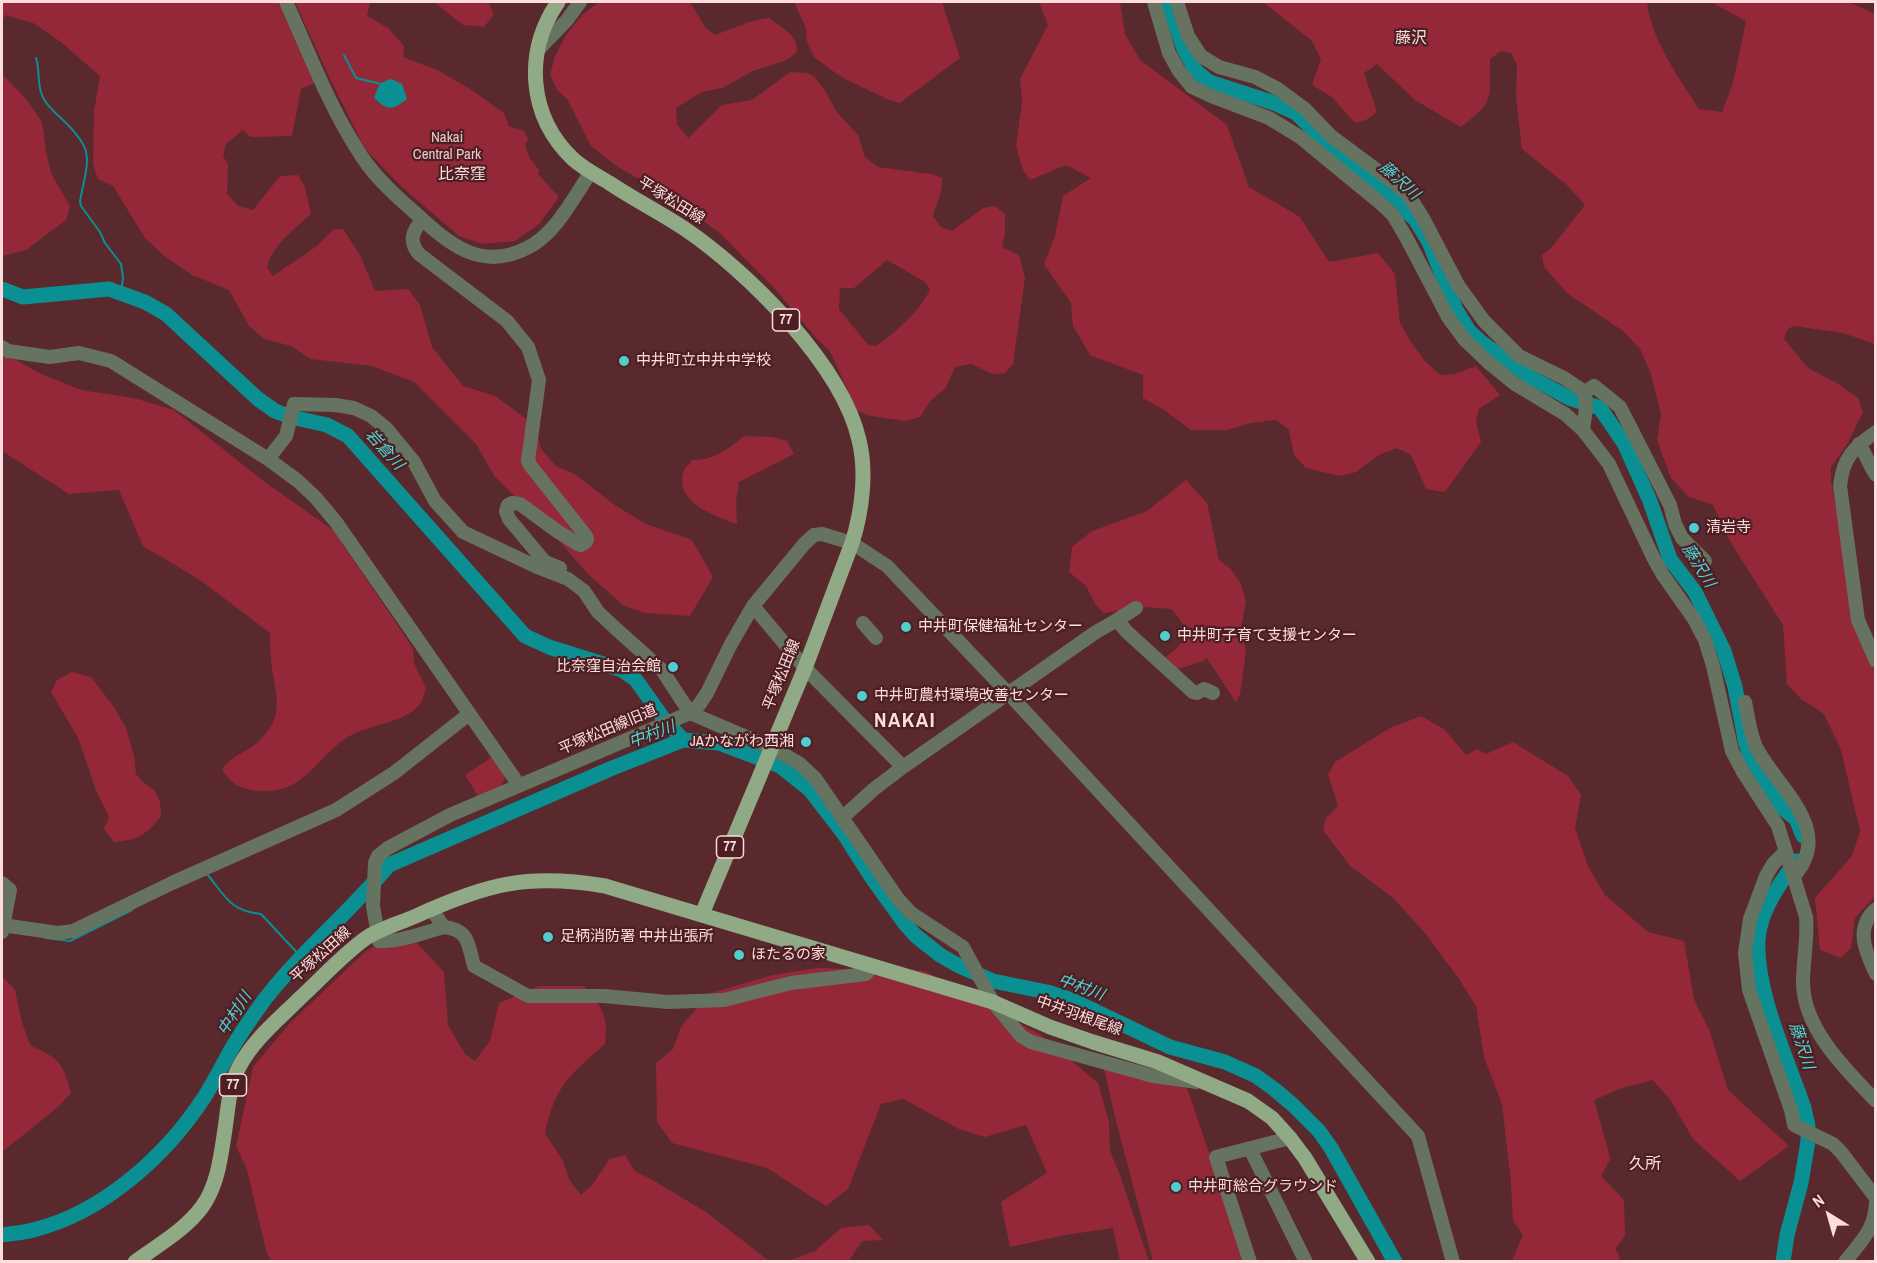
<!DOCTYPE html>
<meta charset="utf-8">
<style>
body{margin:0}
#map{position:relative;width:1877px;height:1263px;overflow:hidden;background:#59292d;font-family:"Archivo Narrow",sans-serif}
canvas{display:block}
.frame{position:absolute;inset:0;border:3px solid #fcdcdd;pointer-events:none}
.north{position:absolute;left:1799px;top:1185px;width:60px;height:60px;-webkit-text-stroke:4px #4d1f23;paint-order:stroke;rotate:323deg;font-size:16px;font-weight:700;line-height:24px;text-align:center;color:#fcdcdd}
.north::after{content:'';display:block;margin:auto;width:21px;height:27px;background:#fcdcdd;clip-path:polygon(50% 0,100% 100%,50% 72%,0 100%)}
</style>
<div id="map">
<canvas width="1877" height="1263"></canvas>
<div class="frame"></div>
<div class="north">N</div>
</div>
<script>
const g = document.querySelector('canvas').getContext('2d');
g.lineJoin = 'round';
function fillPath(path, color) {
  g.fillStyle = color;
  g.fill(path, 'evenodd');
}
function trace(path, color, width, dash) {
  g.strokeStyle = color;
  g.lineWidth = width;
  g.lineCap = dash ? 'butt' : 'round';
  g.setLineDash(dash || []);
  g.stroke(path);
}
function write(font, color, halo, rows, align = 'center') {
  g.font = font + ' "Archivo Narrow","Noto Sans JP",sans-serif';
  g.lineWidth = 4.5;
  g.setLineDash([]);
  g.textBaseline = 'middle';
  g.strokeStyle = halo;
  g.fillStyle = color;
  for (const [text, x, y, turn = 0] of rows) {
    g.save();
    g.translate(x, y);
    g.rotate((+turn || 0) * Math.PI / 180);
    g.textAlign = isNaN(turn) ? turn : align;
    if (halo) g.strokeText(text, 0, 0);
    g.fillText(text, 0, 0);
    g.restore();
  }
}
fillPath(new Path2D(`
 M2,2H278L315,83L301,89L292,136L251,137L241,129V132L226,144L223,156L228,164L227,194L238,206L253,210L280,176L298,175L305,187L311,214C294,230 273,244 267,267L273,276L317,246L334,229H343L360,255L375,291L408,289L420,305L432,347L463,386L495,396L535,425L541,449L556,466L576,475L616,506L646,524L692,540L713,577L690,616L645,613L623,605L587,573L561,543L495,477L476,444L414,382L372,366L311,359L291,346L264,339L249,326L229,290L192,275L163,255L145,238L113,186L98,179L93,164L94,111L100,76L61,42L33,23L5,15L2,21Z
 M295,2H370L367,16L388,28L404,46L403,57L437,70L470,89L504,113L509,126L524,131L528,139L525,146L530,158L539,170L538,174L559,197L539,224L515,241L482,244L459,236L402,187L367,151L362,143L329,77Z
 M434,2H488L494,14L484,27L463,25Z
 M599,2H690L705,27L715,35L752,21L769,18C781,27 799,36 797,52L787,60L753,71L722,88L702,92L676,108L677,124L688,138L722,105L752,100L790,72L807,73L814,76L826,92L836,111L858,135L865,157L878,167L931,174L942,178V188L933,216L941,227L952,231L983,208L995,206L1005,214V234L1002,247L1019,255L1025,278L1013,364L1005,373L993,374L971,364L955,367L945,389L931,400L920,417L905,421L871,416L857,411L830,351L817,339L776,290L720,233L661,191L618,167L591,146L567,99L557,90L550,75L555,56L566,35L583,14ZM887,260L925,282L930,290C917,314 898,330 876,346L868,345L839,309L840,288H854Z
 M794,2H942L960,58L900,103L889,100L841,77L814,57L807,42L806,28Z
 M1039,2H1120L1125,34L1140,60L1227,125L1249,187L1300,217L1329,262L1378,253L1395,274L1400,323L1411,342L1424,360L1440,375L1455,374L1476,366L1500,395L1479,409L1476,421L1481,442L1445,492L1426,489L1411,455L1397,448L1379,455L1356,472L1340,476L1306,468L1294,455L1289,430L1276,420L1250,423L1227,430H1191L1164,410L1143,398V375L1090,355L1073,326L1071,303L1044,264L1055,236L1063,196L1091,178L1066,165L1030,180L1023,170L1016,146L1022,102L1020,79L1048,25Z
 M1263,2H1647C1651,39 1679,78 1699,109L1722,112L1733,83L1746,21L1711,2H1849L1875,14V344L1843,333L1793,326L1787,330L1784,339L1808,368L1837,383L1858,398L1863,412L1848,443L1831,467V480L1857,631L1875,673L1876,895L1855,918L1851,948L1840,958L1820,950L1815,898L1852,856L1860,831L1841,750L1824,714L1801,699L1787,684L1783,625L1731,543L1713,505L1689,497L1671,478L1657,440L1661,414L1651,374L1640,349L1623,331L1567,293L1544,267L1542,255L1551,248L1585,205L1567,185L1522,149L1516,97L1517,65L1511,53L1501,51L1490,59C1490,100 1495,101 1461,127L1415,100L1377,64L1364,73L1377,112L1366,120L1355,123L1332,97L1312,85L1321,59L1312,41Z
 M2,74L27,100L42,122L47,157L52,175L70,206L66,220L26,250L2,256Z
 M2,355L16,360L39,373L81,390L134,398L174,410L266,483L333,530L413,648L414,663L426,688C424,692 424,697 422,701C410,723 368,724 348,737C311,761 304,798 251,790C237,787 230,782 222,770C230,756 246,753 258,742C287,715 275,695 271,661C270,652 270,642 270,633L200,580L143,546L119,490L69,494L2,451Z
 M744,436L772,437L787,441L794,454L739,482L736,501L737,524C712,515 669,500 686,466L689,465L692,460C715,460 727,450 744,436Z
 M1186,480L1207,503L1219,560L1231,569L1241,584L1246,601L1241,628L1246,652L1240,694L1236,702L1206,657L1204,661C1199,662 1176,670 1175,670C1171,669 1166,664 1162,661L1191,635L1172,609L1144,607L1104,613L1096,605L1086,586L1069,572L1072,547L1092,531L1147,511Z
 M72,672L91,677L114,707L126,728L134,756L136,774L143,782L155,791L160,802L161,816C147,835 137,840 114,842L104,829L109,817L96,790L78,738L51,692L57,680Z
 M1421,716L1444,729L1466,755L1477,749L1486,754L1513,742L1568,776L1581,795L1575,828L1588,866L1605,895L1648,932L1684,941L1694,999L1710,1032L1728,1090L1789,1146L1740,1181L1693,1139L1671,1101L1653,1080L1619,1089L1594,1100L1608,1149L1610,1160L1601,1176L1624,1200L1625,1236L1615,1249L1619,1255L1620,1261H1512L1523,1235L1513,1220L1511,1183L1502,1104L1484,1057L1476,1006L1459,979L1425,933L1392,897L1350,866L1323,830L1326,818L1338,806L1328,774L1335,762L1390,728Z
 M492,757L504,774L505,779L500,787L478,796L465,775Z
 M405,930L444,972L448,1025L465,1054L475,1061L490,1041L499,1003L539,986H584C601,1007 609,1015 605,1044C571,1074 554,1086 545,1134L562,1159L570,1181L581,1195L592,1185L610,1159L625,1155L635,1171L656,1182L706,1212L769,1261H271L266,1250L247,1170L236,1146L253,1067L290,1023L366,951Z
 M817,968L925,971L1041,1035L1098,1083L1109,1122L1110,1151L1120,1175L1149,1261H1120L1113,1228L1065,1235L1010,1247L1001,1202L1047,1173L1026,1125L985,1137L959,1129L903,1099L881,1104L848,1189L826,1206L767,1168L672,1143L657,1122L656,1063L673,1049L681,1027L708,994L773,975Z
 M2,976L15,990L22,1023L31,1046C60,1059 63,1063 71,1093L57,1108L2,1152Z
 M1104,1069L1187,1088L1246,1261H1153L1117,1125Z
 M869,1225L883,1240L862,1241L849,1261H788L815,1251L841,1228Z`), '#942838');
fillPath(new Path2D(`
 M391,79L402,84L407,99C392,111 388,111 374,98C379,86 378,83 391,79Z`), '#0a9092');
trace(new Path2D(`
 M344,55L356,78L381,84
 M36,58C40,70 37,83 42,95C45,104 55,113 63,120C96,152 88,158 80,201L81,206L100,232L105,243L121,264L123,278L121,293
 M207,874C226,897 230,911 261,914L302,958
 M46,938L70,941L132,910`), '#0a9092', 2);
trace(new Path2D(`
 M1167,2L1184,49L1196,71L1209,82L1274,103L1296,113L1336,152L1415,219L1429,242L1456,310L1469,331L1481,342L1530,377L1569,398L1600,408L1624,443L1650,501L1670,559L1695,592L1724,651L1735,687L1746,744L1753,765L1780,806L1796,819L1803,836
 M2,289L23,297L109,289L145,302L166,314L258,399L275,411L291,417L327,425L348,436L525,636L549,647L622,670L636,680L663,718L683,740
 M2,1235C12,1233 23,1233 33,1230C103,1213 167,1155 205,1096C215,1080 223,1064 232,1048C242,1031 254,1014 265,999C302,951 350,912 389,865L610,769L683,740L719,743L780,766L810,790L844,834L872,878L905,924L916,936L940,955L959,966L993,981L1047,992L1072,1000L1170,1047L1225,1062L1256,1076L1274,1089L1293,1105L1319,1131L1331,1148L1395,1262
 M1783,1262L1787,1235L1801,1183L1808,1141V1126L1804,1108C1787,1058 1755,991 1758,939C1760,912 1780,882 1797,861`), '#0a9092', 15);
trace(new Path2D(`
 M286,2C308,50 328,104 357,149C371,173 391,192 412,210C446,241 478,273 527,248C556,234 573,198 591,172
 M1154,2L1169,53L1179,71L1192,87L1211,96L1269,118L1300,137L1378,201L1393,215L1406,237L1448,317L1465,340L1488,362L1515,384L1565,414L1583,430L1609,464L1653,557L1663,575L1694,619L1705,640L1713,666L1732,751L1743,772L1778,826L1806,917C1808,939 1803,960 1803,982C1803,1028 1845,1069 1876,1101
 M1177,2L1188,36L1201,56L1219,67L1255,77L1278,89L1305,109L1331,136L1397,185L1409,196L1423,218L1458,285L1484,321L1519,356L1564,378L1585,392
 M538,50L567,20L580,2
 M422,220C413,231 408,241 419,254L507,321L528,347L539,380L528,461L530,465L586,536L587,539L586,542L581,545L578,544L557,531L520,504L512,503L508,505L506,511L509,519L545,562L560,568
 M2,347L8,351L50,357L79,353L111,361L268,459L298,481L316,498L336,522L519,785
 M1585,392L1594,386L1620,407L1670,505L1675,524L1682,538L1705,561
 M1583,430L1586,408L1585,392
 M1876,432C1853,448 1843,458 1840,486L1858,620L1876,661
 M1859,444C1866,454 1869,465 1876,475
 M268,459L286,436L294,404L335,405L354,408L371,416L386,428L414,462L435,501L463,532L537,567L568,579L584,591L598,612L614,627L662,670L690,713L772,748L799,763L815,778L898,899L911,913L963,947L993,1002L1021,1036L1031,1042L1153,1076L1197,1082
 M753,606L805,668L903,767
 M1117,620L1127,632L1193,692L1197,693L1204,689L1213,693
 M863,623L876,638
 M1745,702C1748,716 1750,733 1756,747C1776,787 1836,829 1794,876
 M843,817L874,789L903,767L1096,632L1117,620L1136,608
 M1785,852L1773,864L1766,876L1750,919L1745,953L1749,990L1791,1110L1794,1125L1833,1144L1841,1152L1876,1198
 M2,883L10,890L2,932
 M431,909L444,927C470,930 468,945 474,966L528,996H604L668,1002L724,1000L791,983L866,974L873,966
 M1876,909C1854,928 1866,953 1876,974
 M2,925L58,933L73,931L172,883L336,810L394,773L469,714
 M444,927C423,933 400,942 379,941L373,906L375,863L378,856L388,848L450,815L690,713L699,705L707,693L731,644L753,606L805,543L814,535L822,534L852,543L887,566L1009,694L1418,1136L1453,1262
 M1250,1149L1306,1262
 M1250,1262L1216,1157L1290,1138
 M1845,1262C1861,1241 1875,1230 1876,1202`), '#667361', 14);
trace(new Path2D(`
 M558,2C524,52 528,116 573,159C584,169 598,176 611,184C635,200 661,213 685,229C747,271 842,365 859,440C867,472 862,512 852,543L805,668L702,914
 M135,1262C158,1245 185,1230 202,1207C218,1185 221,1155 225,1129C228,1109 229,1086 239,1067C253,1040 278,1020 299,999C321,979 341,956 366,938C380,929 400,923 416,916C486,884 527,873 605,886L993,1002L1050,1027L1093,1042L1158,1062L1248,1101L1272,1118L1290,1138L1305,1158L1368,1262`), '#90aa85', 15);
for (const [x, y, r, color] of [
 [624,361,6,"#52cdce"],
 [1694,528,6,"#52cdce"],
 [906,627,6,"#52cdce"],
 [1165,636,6,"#52cdce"],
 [673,667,6,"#52cdce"],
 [862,696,6,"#52cdce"],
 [806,742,6,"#52cdce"],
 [548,937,6,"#52cdce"],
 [739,955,6,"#52cdce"],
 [1176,1187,6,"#52cdce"]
]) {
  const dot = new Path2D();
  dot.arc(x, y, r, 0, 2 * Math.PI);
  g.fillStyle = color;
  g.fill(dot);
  trace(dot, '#4d1f23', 2);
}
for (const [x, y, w] of [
 [786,320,27],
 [730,847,27],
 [233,1085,27]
]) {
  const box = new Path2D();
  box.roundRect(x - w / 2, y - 11, w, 22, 4.5);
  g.fillStyle = '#4d1f23';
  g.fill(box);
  trace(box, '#fcdcdd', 1.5);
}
write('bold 14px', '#fcdcdd', null, [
 ["77",786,320],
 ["77",730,847],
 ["77",233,1085]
]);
write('15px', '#ebc8c9', '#4d1f23', [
 ["Nakai",447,138],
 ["Central Park",447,155]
]);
write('15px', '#fcdcdd', '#4d1f23', [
 ["平塚松田線",671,201,32],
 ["平塚松田線",782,675,-68],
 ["平塚松田線旧道",608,730,-23],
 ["平塚松田線",321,955,-42],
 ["中井羽根尾線",1079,1016,20]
]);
write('15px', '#fcdcdd', '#4d1f23', [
 ["中井町立中井中学校",636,361],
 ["清岩寺",1706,528],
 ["中井町保健福祉センター",918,627],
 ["中井町子育て支援センター",1177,636],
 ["比奈窪自治会館",661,667,"right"],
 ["中井町農村環境改善センター",874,696],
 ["JAかながわ西湘",794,742,"right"],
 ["足柄消防署 中井出張所",560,937],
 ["ほたるの家",751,955],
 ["中井町総合グラウンド",1188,1187]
], 'left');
write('16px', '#fcdcdd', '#4d1f23', [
 ["藤沢",1411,39],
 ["比奈窪",462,175],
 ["久所",1645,1165]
]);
write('italic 16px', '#4cd7d9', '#4d1f23', [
 ["藤沢川",1399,181,42],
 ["岩倉川",384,450,48],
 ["藤沢川",1698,566,58],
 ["中村川",652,735,-21],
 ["中村川",1081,988,20],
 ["中村川",235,1014,-57],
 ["藤沢川",1801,1046,72]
]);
g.letterSpacing = '1.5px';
write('bold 21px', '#fcdcdd', '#4d1f23', [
 ["NAKAI",905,721]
]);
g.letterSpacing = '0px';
</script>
